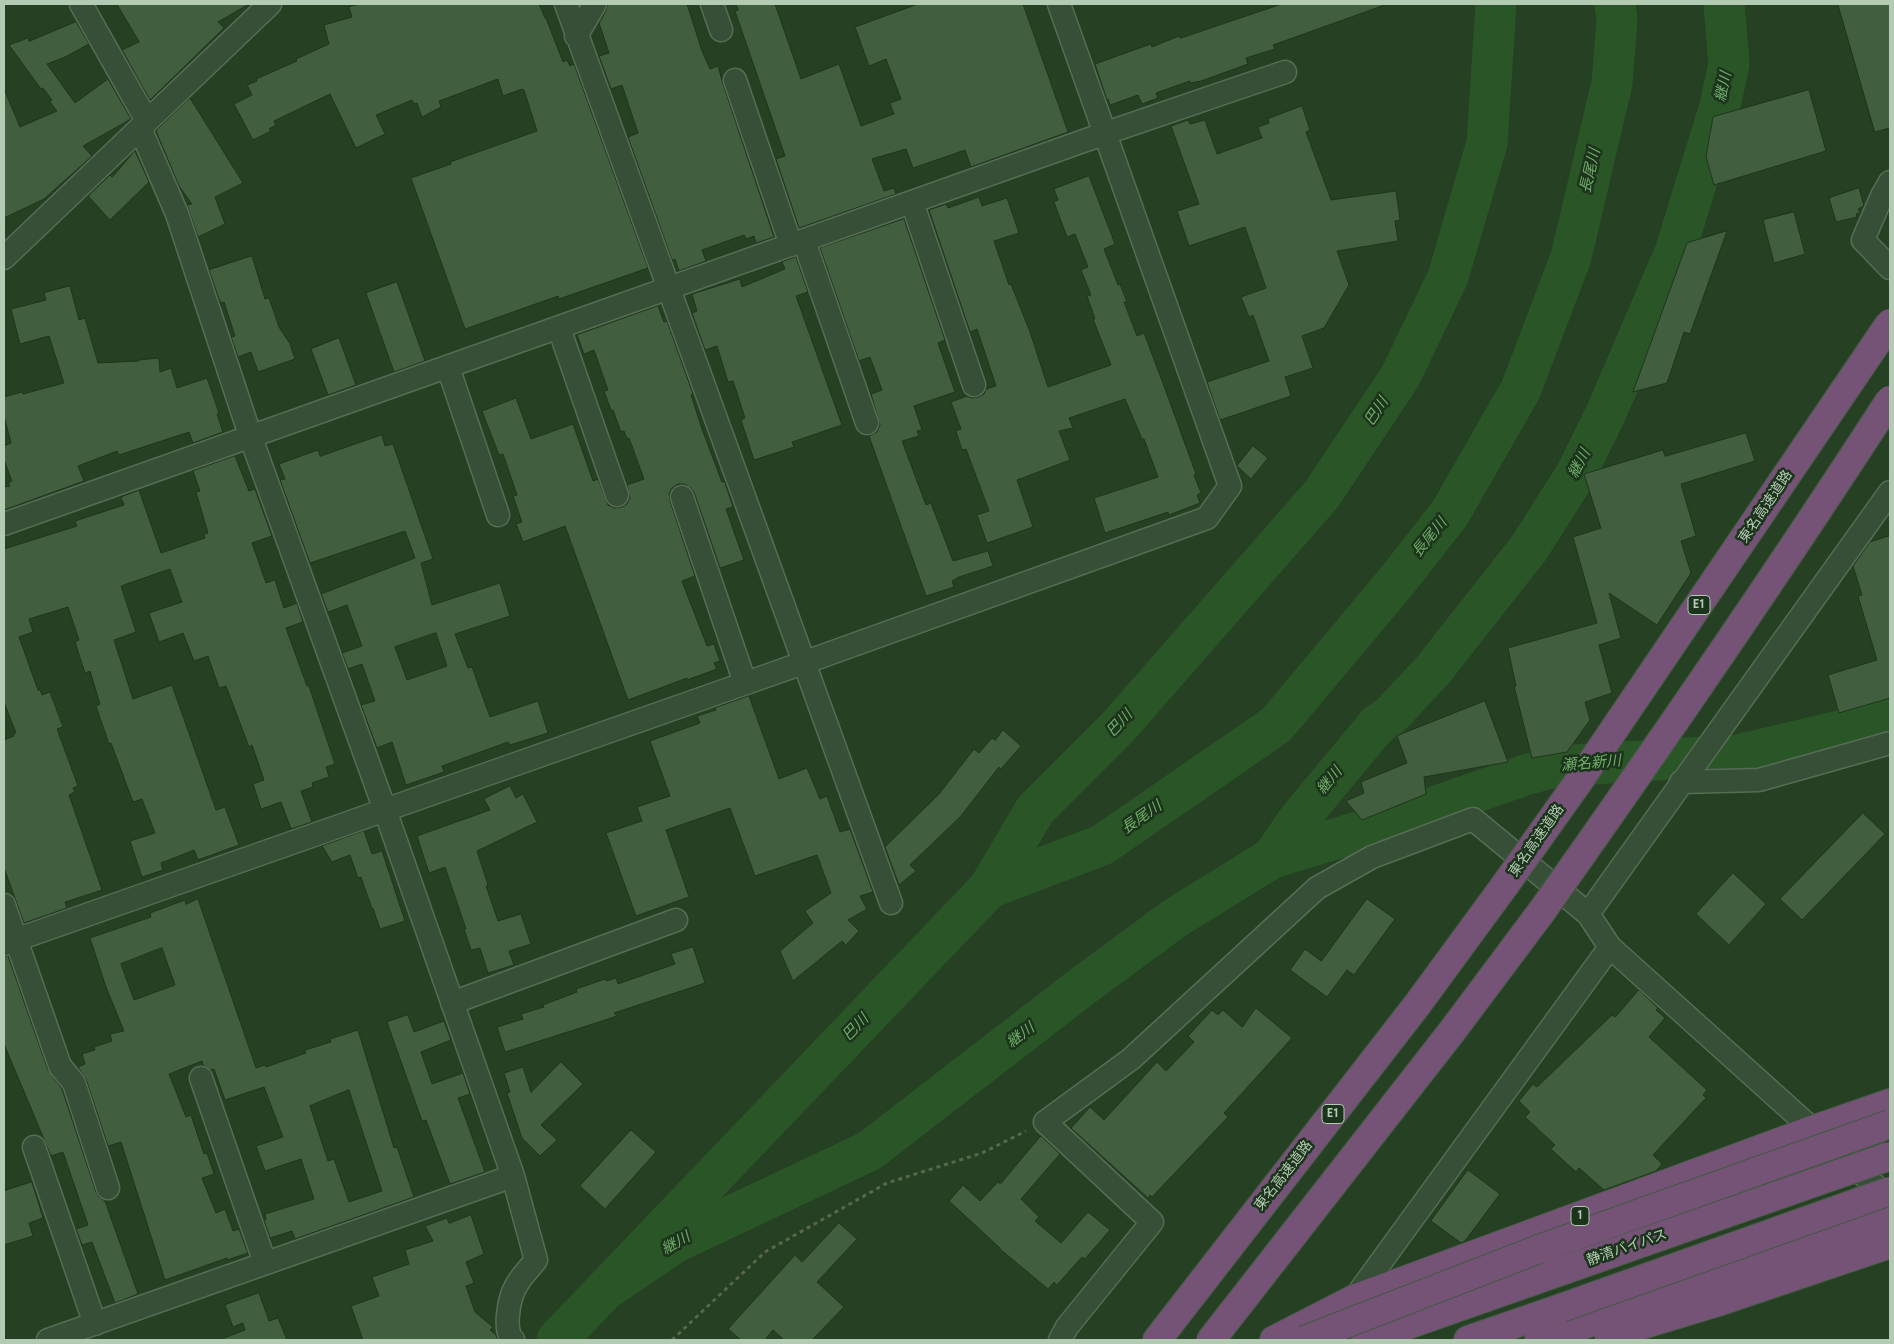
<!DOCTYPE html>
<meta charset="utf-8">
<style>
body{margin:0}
#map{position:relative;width:1894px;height:1344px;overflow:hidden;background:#254022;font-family:"Roboto Condensed",sans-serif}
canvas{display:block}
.frame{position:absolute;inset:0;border:5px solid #b3cab3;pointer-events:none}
</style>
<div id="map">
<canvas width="1894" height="1344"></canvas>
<div class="frame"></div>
</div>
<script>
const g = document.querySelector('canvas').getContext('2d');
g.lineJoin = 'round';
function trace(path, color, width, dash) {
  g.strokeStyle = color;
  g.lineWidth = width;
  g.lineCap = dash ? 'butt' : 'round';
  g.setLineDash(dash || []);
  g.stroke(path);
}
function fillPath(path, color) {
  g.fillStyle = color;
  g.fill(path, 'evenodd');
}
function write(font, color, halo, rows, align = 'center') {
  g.font = font + ' "Roboto Condensed","Noto Sans JP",sans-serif';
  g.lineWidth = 5;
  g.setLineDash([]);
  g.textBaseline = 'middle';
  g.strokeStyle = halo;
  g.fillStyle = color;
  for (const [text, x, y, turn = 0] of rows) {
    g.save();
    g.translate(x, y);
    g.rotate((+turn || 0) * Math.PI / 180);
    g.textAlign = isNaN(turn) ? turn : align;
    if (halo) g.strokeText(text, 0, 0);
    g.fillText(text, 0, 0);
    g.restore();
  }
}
trace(new Path2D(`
 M1272,858L1388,823L1525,775L1559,766L1738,755L1890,719
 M989,888L1102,845L1276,725L1396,582L1450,513L1521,389L1571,257L1612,83L1617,20L1615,4
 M605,1290L674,1243L869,1151L1084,985L1175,918L1272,858L1298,820L1377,725L1391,715L1433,670L1529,548L1576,474L1606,413L1675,252L1720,106L1729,64L1724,4
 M557,1340L989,888L1035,810L1118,727L1322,494L1400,377L1448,277L1487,143L1496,4`), '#2a5627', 41);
const building = new Path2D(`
 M117,4H249L218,22L224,28L150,100L122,50L139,42Z
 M360,4H539L545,18H546L563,62L567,60L570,66L574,64L648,268L559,299L558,296L465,329L411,178L451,164L450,162L537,131L524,90L522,89L503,96L498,79L439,101L441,107L422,117L417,103L414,104L412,100L376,115L385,134L356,148L330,94L274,121L276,125L269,129L271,131L253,140L234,104L252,95L247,85L257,81L256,79L297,61L296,59L329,44L324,25L352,17L349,7Z
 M608,4H687L702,51L710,69L718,66L723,84L774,237L756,243L754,236L746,239L744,235L702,250L706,261L679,271L675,259L672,260L628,137L638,133L622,85L611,89L599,56L609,53L599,23L606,11Z
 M736,4H775L801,79L839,64L861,126L894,114L890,103L901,99L886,59L869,66L855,27L918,4H1023L1068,132L971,167L965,150L913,168L906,149L872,159L884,191L894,188L896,194L799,228L776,159L785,156L735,11L738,10Z
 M1282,4H1381L1382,6L1273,45L1275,49L1246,58L1248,64L1201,81L1190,83V81L1156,93L1158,98L1142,104L1138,95L1110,105L1108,99L1107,100L1095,64L1151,44L1152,47L1179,36L1180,38Z
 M1838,4H1890V128L1875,132Z
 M76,22L89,44L65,57L47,64L75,103L108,79L131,119L83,146L92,156L44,199L4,218V89L20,127L57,111L50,102L52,100L43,88L41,89L9,45L28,38L29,41Z
 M1809,90L1826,151L1714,185L1706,157L1713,117Z
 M190,98L243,183L215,197L225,224L198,237L187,205L192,204L179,186L156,131Z
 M1302,106L1310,130L1306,132L1331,200L1396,191L1400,220L1395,221L1398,241L1337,251L1349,285L1324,328L1302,336L1313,368L1285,377L1291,396L1220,420L1207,382L1269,361L1253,315L1249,317L1241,297L1266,288L1245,227L1189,246L1177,211L1199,204L1171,126L1188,120L1190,124L1205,120L1217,154L1262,138L1258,127L1269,123L1268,119Z
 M135,151L149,182L110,220L88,196L110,175L112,177Z
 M1089,176L1115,244L1104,249L1118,285L1120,284L1127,302H1124L1137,336L1144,333L1164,386L1196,474L1194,475L1201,493L1197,495L1200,503L1169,515L1168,512L1105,533L1094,498L1158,477L1144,439H1142L1125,399L1069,418L1073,428L1059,431L1070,460L1017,480L1033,527L987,543L977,515L989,511L966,449L962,450L956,431L961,429L951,402L967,396L972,398L979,397L984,394L986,389L996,386L977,329L970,332L929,210L946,204L948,208L979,197L982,206L1007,198L1019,233L994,241L1009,285L1011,284L1030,332L1048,387L1111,365L1093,319H1095L1087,296L1091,295L1081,270L1088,267L1075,234L1067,237L1054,202L1058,200L1054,189Z
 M1859,188L1864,206L1858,209L1860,213L1856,214L1857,217L1836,222L1829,198Z
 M1794,212L1805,254L1774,263L1763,220Z
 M904,219L945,340L938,343L955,392L914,406L922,430L917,431L919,436L902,441L926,505L931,503L953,561L988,551L993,566L959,577L952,581L954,587L926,596L869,436L877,432L880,425L871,394L882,390L870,357L859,361L820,248Z
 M1727,231L1690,334L1684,332L1667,383L1633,392L1687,243Z
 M252,256L265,299L269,298L279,327L290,344L295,359L258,372L251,352L238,357L231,337L235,336L224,302L221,303L219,299L209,270Z
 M796,257L808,292L796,296L842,425L792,442L794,447L754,460L741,420L745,418L733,381L728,382L717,346L705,350L692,313L697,311L692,294L740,279L742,287L785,269L782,262Z
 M397,282L425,361L394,372L366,293Z
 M70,286L79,320L85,318L98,363L139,361V360L159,358L160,372L171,368L177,388L207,378L219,413L217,414L223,432L193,443L189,432L119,455L117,451L78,466L84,481L4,510V487L10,486L8,483L12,481L4,460V446L11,443L4,416V397L22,392L23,394L64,383L49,336L20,344L11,309L46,300L44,293Z
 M658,306L664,322L667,321L693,394L691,395L702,429L722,482H725L726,486L733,507L726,509L744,560L720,568L694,492L691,488L685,484H678L672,488L669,494L670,501L695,576L682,581L707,646L714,644L720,661L714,663L717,669L687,680V678L628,700L565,526L523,542L516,524L522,522L513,496L517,495L503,454L499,455L482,411L516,398L531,439L573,424L593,481L598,479L608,505L615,508L622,507L627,504L630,498L627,485L644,479L629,438L627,439L624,431L621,432L613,410H611L604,391L608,390L607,387L594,350L584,354L577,335Z
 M339,338L356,385L328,395L311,349Z
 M1746,433L1755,461L1681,484L1696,536L1681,541L1691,573L1657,625L1609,593L1621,638L1599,645L1612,693L1585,702L1590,720L1567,752L1532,758L1514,686H1516L1508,648L1597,623L1573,537L1601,528L1584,474L1663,450L1665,456Z
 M382,435L385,446L393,444L433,559L421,563L432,605L500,583L510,616L455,634L468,668L472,667L490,717L538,701L548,733L510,745L508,742L442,766L444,772L406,785L392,742L377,748L361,705L375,701L362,664L348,669L342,653L362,646L347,605L328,612L321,594L415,558L405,531L310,563L280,480L285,479L279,464L318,450L320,456ZM436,633L447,666L407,680L395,647Z
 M1253,446L1268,458L1251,479L1237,466Z
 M235,456L249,491L255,489L272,536L252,543L266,583L275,580L284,608L297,603L303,622L286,628L307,686H309L335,764L326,767L329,777L312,783L313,787L301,791L312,822L291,829L281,802L261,809L253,784L264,780L252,745L249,747L226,686L219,688L208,656L194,661L183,633L159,642L149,613L182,602L170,569L121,586L136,632L114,640L133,699L172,685L216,810L225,807L239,845L198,860L194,850L161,863L163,870L142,877L130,841L155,833L142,799L133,802L111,743L109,744L96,706L100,704L90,671L85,673L75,642L79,640L68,607L29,619L33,632L19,637L38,690H40L42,695L50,692L63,727L57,729L78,786L73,788L75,792L69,795L102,890L65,902L67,908L24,923L4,868V740L14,736L13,734L16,733L4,702V549L77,526L75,521L124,505L121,497L139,490L161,553L205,538L204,534L208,533L196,492L200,491L193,471Z
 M1890,536V698L1839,713L1828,675L1877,660L1858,596L1862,595L1853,566L1870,542Z
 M749,696L779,779L807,768L820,799L827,796L840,832L850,829L873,892L860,896L867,909L848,920L859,931L846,945L842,941L793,981L780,951L813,923L805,911L831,893L817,855L755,876L730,808L666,830L689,897L636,916L606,833L642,821L637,807L670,796L650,741L700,723L697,716L716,710L715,708Z
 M1485,701L1508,762L1424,777L1426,794L1362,820L1346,801L1364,793L1361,782L1407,763L1397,736Z
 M1003,730L1021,746L1001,769L999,767L961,816L910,865L916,871L899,885L885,847L939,794L974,749L979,753L992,738L995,740Z
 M510,786L516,798L523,794L537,822L477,851L488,885L486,886L498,921L521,914L531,944L509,951L514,965L488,973L480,948L471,950L464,929H466L445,867L429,873L417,836L490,810L484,799Z
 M1863,813L1885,834L1802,920L1780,899Z
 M364,831L372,854L382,851L405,921L380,929L373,908L372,909L361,877L358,878L350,855L332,862L322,846Z
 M1733,873L1766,904L1729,945L1696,914Z
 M198,899L256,1068L265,1065L266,1067L306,1053L305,1050L331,1042L330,1039L358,1030L394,1148L397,1147L414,1197L295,1239L292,1231L270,1238L264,1220L266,1219L265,1214L314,1199L301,1159L265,1171L256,1146L283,1137L264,1087L225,1100L214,1069L211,1070L203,1065L202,1061L169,1074L186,1117L191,1115L204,1154L207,1153L214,1174L202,1178L216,1213L225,1209L233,1231L239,1229L248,1253L227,1260V1258L165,1280L121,1142L108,1146L86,1079L78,1067L85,1064L82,1054L95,1050L94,1047L112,1041L110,1034L124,1031L106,987L90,938L151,917L150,913L185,900L186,904ZM162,948L175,985L134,1000L121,964ZM349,1090L382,1191L349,1202L334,1159L328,1161L310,1106Z
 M1367,899L1395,919L1354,975L1347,970L1327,997L1290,970L1305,949L1321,961Z
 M693,947L705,983L614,1013L617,1016L602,1021L505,1052L497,1027L523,1019L521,1014L544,1007L543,1005L577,992L576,989L605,979L606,981L616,978L618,984L675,964L671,954Z
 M8,956L48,1070L62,1089L96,1192L99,1197L105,1201L138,1294L115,1303L92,1242L82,1245L76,1229L88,1225L63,1152L51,1156L4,1044V957Z
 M1639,990L1658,1008L1656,1010L1665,1018L1649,1037L1707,1090L1703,1095L1706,1098L1653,1155L1662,1164L1656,1171L1604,1190L1579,1168L1576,1172L1551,1149L1555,1145L1525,1117L1530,1112L1519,1101L1533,1084L1537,1087L1612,1015L1615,1017Z
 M1256,1008L1292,1038L1224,1113L1228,1117L1152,1197L1150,1195L1148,1198L1071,1128L1090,1107L1104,1120L1157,1062L1166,1071L1194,1042L1188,1036L1212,1010L1218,1015L1223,1010L1242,1027Z
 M408,1015L414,1032L444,1021L451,1040L421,1052L432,1084L463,1073L470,1094L458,1098L485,1172L450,1184L426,1120L422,1121L387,1022Z
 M561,1062L583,1084L541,1125L557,1140L540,1156L522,1138L507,1093L510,1092L504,1073L523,1067L531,1092Z
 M631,1130L656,1152L605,1209L580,1186Z
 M1041,1136L1060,1154L1021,1199L1039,1217L1035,1221L1061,1243L1088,1212L1110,1230L1085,1259L1082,1257L1057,1285L1054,1282L1048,1289L1000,1249V1248L949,1201L963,1185L980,1201L998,1182L1000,1184Z
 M1468,1170L1500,1194L1465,1241L1461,1243L1431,1221Z
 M32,1182L43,1218L29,1223L33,1236L4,1245V1191Z
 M471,1215L484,1254L466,1262L474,1283L466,1286L475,1312L493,1327L490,1330L496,1335L498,1340H363L351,1306L379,1296L372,1277L409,1264L405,1250L433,1241L425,1226L447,1218L449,1223Z
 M839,1223L857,1239L817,1282L844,1307L812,1340H784L773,1330L765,1340H741L728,1329L795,1255L802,1262Z
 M259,1293L269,1321L278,1318L287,1340H224V1338L245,1330L243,1323L233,1327L225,1305Z`);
fillPath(building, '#415f3e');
trace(building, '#1f361e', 1);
const street = new Path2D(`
 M81,4L147,121
 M566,4L891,903
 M712,4L721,30
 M576,36L595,4
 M735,80L791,245
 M140,128L177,214L251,438L385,810L513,1176L536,1260C530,1268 519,1278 515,1288C509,1299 503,1331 513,1340
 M1890,182L1882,196L1863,240L1890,268
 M912,202L974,385
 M804,241L867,423
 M4,258L270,4
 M559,328L617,495
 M448,367L498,515
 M1890,492L1588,914L1610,947L1890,1199
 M682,497L745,683
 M4,524L1106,133L1285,72
 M1681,782L1759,780L1890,743
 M4,905L60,1066L74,1083L108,1188
 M4,944L803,663L1207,518L1230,486L1059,4
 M452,1003L676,920
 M201,1078L265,1263
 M34,1147L95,1324
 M1354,1299L1610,947
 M48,1340L513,1176
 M1060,1340L1067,1327L1152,1222L1045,1122L1131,1059L1317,888L1372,857L1473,819L1588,914`);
const highway = new Path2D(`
 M1609,1335L1718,1302L1890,1244
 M1157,1340L1417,1005L1505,885
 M1211,1340L1453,1030L1542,911
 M1274,1340L1354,1299L1812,1130L1890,1103
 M1365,1340L1550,1275
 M1468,1340L1561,1308
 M1539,1340L1890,1220`);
trace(street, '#566d55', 25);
trace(highway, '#435a42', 30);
trace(new Path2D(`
 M672,1340L765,1252L887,1183L982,1153L1026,1131`), '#59674b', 3, [4, 4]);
trace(street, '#384f37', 22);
trace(highway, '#745376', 28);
const highwayBridge = new Path2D(`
 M1505,885L1579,781L1890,323
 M1542,911C1661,743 1778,573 1890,400
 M1550,1275L1890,1156
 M1561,1308L1890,1191
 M1304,1340L1539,1249L1890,1124`);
trace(highwayBridge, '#435a42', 30, []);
trace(highwayBridge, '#745376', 28);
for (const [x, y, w] of [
 [1699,605,22],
 [1333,1114,22],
 [1580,1216,18]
]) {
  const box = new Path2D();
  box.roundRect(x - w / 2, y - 9.5, w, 19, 4);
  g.fillStyle = '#1d341c';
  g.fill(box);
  trace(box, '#b3cab3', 1);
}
write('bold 12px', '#b3cab3', null, [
 ["E1",1699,605],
 ["E1",1333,1114],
 ["1",1580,1216]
]);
write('14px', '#b3cab3', '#1d341c', [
 ["東名高速道路",1766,507,-56],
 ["東名高速道路",1537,841,-55],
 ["東名高速道路",1284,1176,-52],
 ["静清バイパス",1627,1248,-19]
]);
write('italic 15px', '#6fac69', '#1d341c', [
 ["継川",1724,87,-78],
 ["長尾川",1591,171,-77],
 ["巴川",1377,412,-56],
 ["継川",1580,464,-62],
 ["長尾川",1430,538,-51],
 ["巴川",1120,724,-47],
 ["瀬名新川",1591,764,-5],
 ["継川",1330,781,-50],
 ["長尾川",1142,818,-35],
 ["巴川",856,1028,-46],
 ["継川",1021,1036,-37],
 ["継川",676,1244,-30]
]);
</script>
